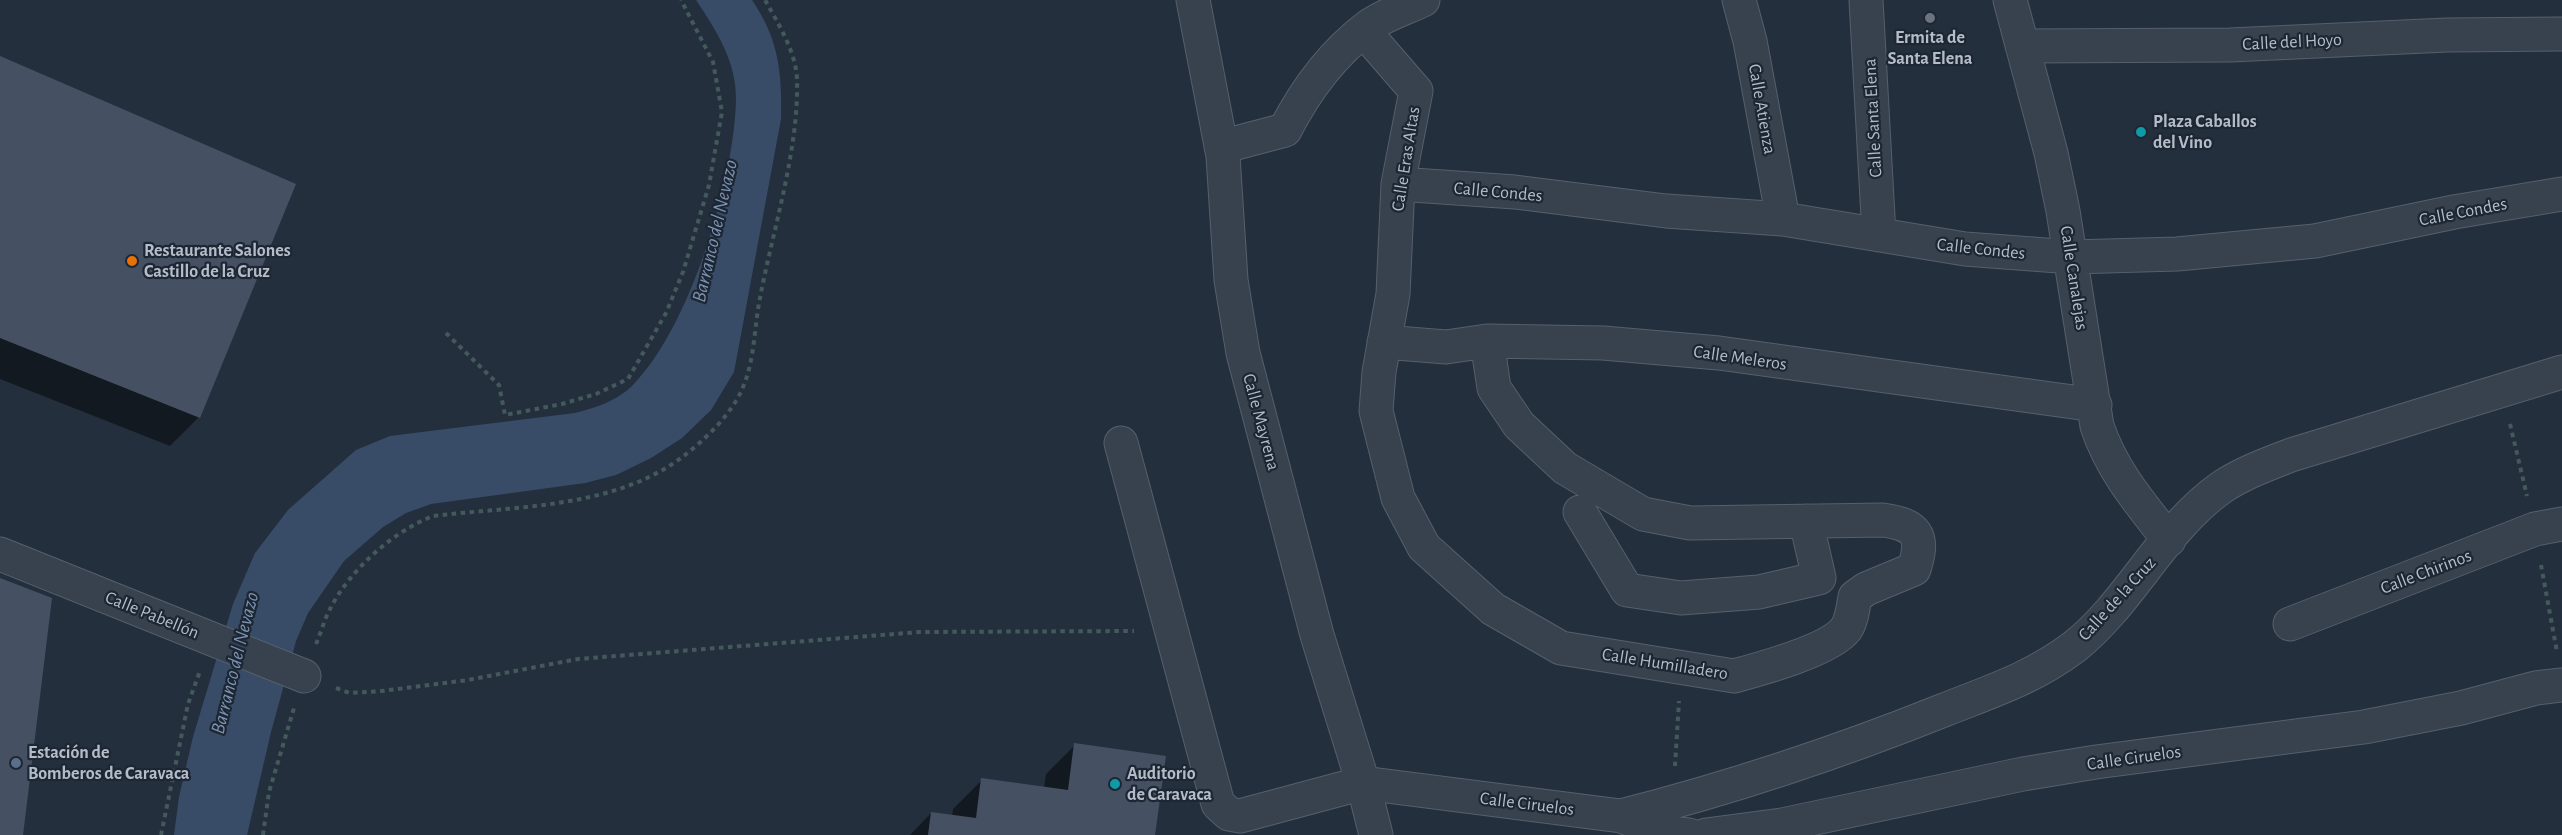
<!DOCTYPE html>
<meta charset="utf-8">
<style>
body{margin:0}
canvas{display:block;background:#242f3e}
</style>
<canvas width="2562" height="835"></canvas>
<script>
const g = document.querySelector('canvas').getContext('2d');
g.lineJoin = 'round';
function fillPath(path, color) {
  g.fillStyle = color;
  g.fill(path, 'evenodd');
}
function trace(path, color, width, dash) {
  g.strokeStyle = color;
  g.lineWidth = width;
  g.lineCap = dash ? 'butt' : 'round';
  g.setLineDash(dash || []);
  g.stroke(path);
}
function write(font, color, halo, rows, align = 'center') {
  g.font = font + ' "Alegreya Sans",sans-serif';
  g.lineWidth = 4.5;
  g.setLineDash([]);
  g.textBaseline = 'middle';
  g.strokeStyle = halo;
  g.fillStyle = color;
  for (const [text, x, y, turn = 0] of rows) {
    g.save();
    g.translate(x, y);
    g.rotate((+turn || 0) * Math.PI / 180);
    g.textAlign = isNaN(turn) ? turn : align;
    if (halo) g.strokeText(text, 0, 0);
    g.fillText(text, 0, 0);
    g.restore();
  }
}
fillPath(new Path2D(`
 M696,0H752C779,40 782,72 781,119L734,372L711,410L682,438L651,458L616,475L585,483L431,504L406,513L383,527L344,561L308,613L296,641L271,732L247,835H174L179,797L193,737L233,604L255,553L288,510L356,450L390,436L575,413C595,408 617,401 632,386C690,328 734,181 736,100C737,62 716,30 696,0Z`), '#394c67');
fillPath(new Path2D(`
 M0,57L199,417L170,446L0,379Z
 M1075,745L1154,835H910L931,813L952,816L953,809L982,780L1044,788L1046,774Z`), '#0007');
fillPath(new Path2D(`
 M0,56L296,184L200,418L0,338Z
 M0,578L52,598L23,835H0Z
 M1074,743L1166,756L1155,835H928L931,812L976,818L981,778L1068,790Z`), '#455162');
const minor = new Path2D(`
 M1193,0L1223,156L1231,280L1243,353L1317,635L1363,783L1376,835
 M1739,0L1750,41L1783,219
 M1866,0L1879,235
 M2010,0L2051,153L2063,211L2097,426C2112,471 2140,503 2169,540
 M1364,31L1416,91L1398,184L1393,294L1379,372L1376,411L1398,498L1424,547L1493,609L1561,648L1734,676C1760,669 1830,650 1846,629C1852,620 1853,607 1855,597L1866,589L1914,569C1925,535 1917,525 1883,520L1690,523L1643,514L1565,468L1519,425L1494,388L1487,341
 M2022,46L2230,45L2447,35L2562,34
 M1221,147L1285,130C1305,91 1333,53 1369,26C1384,15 1406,8 1423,0
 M1398,184L1515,192L1666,211L1783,219L1965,249L2072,257L2177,254L2315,241L2454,212L2562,194
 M1384,342L1446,347L1487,341L1603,343L1719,353L2095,405
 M1121,443L1218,804L1229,814L1240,816L1363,783L1621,816L1666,833L1689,835
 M1580,512L1627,590L1681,598L1759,592L1819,578L1806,521
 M0,554L304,676
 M2290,624L2535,529L2562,524
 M1621,816C1731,788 1839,752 1944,710C1992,691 2033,678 2074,647C2131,602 2162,529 2222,487C2243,473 2268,464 2291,455L2562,372
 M1706,835L1782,825L2023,774L2096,762L2364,727L2461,708L2536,688L2562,685`);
trace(minor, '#565f6c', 35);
trace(new Path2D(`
 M446,333L499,385L505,415L562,404L596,394L628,379L666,313L683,272L709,185L722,112L713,62L681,0
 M2510,424L2527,496
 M2541,565L2557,652
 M316,644C321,633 324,620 330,609C350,570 392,532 433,516C516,506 611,509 681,458C705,440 732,414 743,387C755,359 754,327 760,298C773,229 799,150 797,79C796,52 778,23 765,0
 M336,688L350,693L382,691L468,680L578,659L920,632L1134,631
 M1675,766L1679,701
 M161,835L188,704L200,671
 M263,835L269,792L294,708`), '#44595c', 4, [4.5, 4.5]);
trace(minor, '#38414e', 33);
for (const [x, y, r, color] of [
 [1930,18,6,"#6b7280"],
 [2141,132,6,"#0f9aa8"],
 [132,261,6,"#e8710a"],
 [16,763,6,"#5c6f8a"],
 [1115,784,6,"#0f9aa8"]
]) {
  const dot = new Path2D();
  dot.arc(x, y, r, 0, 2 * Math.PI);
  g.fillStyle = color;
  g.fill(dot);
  trace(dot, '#1d2633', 2);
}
write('bold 18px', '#b4bcc9', '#1d2633', [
 ["Ermita de",1930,38,"center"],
 ["Santa Elena",1930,59,"center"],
 ["Plaza Caballos",2153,122],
 ["del Vino",2153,143],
 ["Restaurante Salones",144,251],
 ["Castillo de la Cruz",144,272],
 ["Estación de",28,753],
 ["Bomberos de Caravaca",28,774],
 ["Auditorio",1127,774],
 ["de Caravaca",1127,795]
], 'left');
write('18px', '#b4bcc9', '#1d2633', [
 ["Calle del Hoyo",2292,42,-3],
 ["Calle Atienza",1762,109,80],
 ["Calle Santa Elena",1873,118,-93],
 ["Calle Eras Altas",1406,159,-81],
 ["Calle Condes",1498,192,5],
 ["Calle Condes",2463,212,-11],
 ["Calle Condes",1981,249,6],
 ["Calle Canalejas",2074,278,81],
 ["Calle Meleros",1740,358,8],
 ["Calle Mayrena",1261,422,75],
 ["Calle Chirinos",2426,572,-21],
 ["Calle de la Cruz",2117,599,-48],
 ["Calle Pabellón",152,615,22],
 ["Calle Humilladero",1665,664,9],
 ["Calle Ciruelos",2134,758,-8],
 ["Calle Ciruelos",1527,804,7]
]);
write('italic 20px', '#7c92b1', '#1d2633', [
 ["Barranco del Nevazo",715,231,-77],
 ["Barranco del Nevazo",235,663,-76]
]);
</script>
